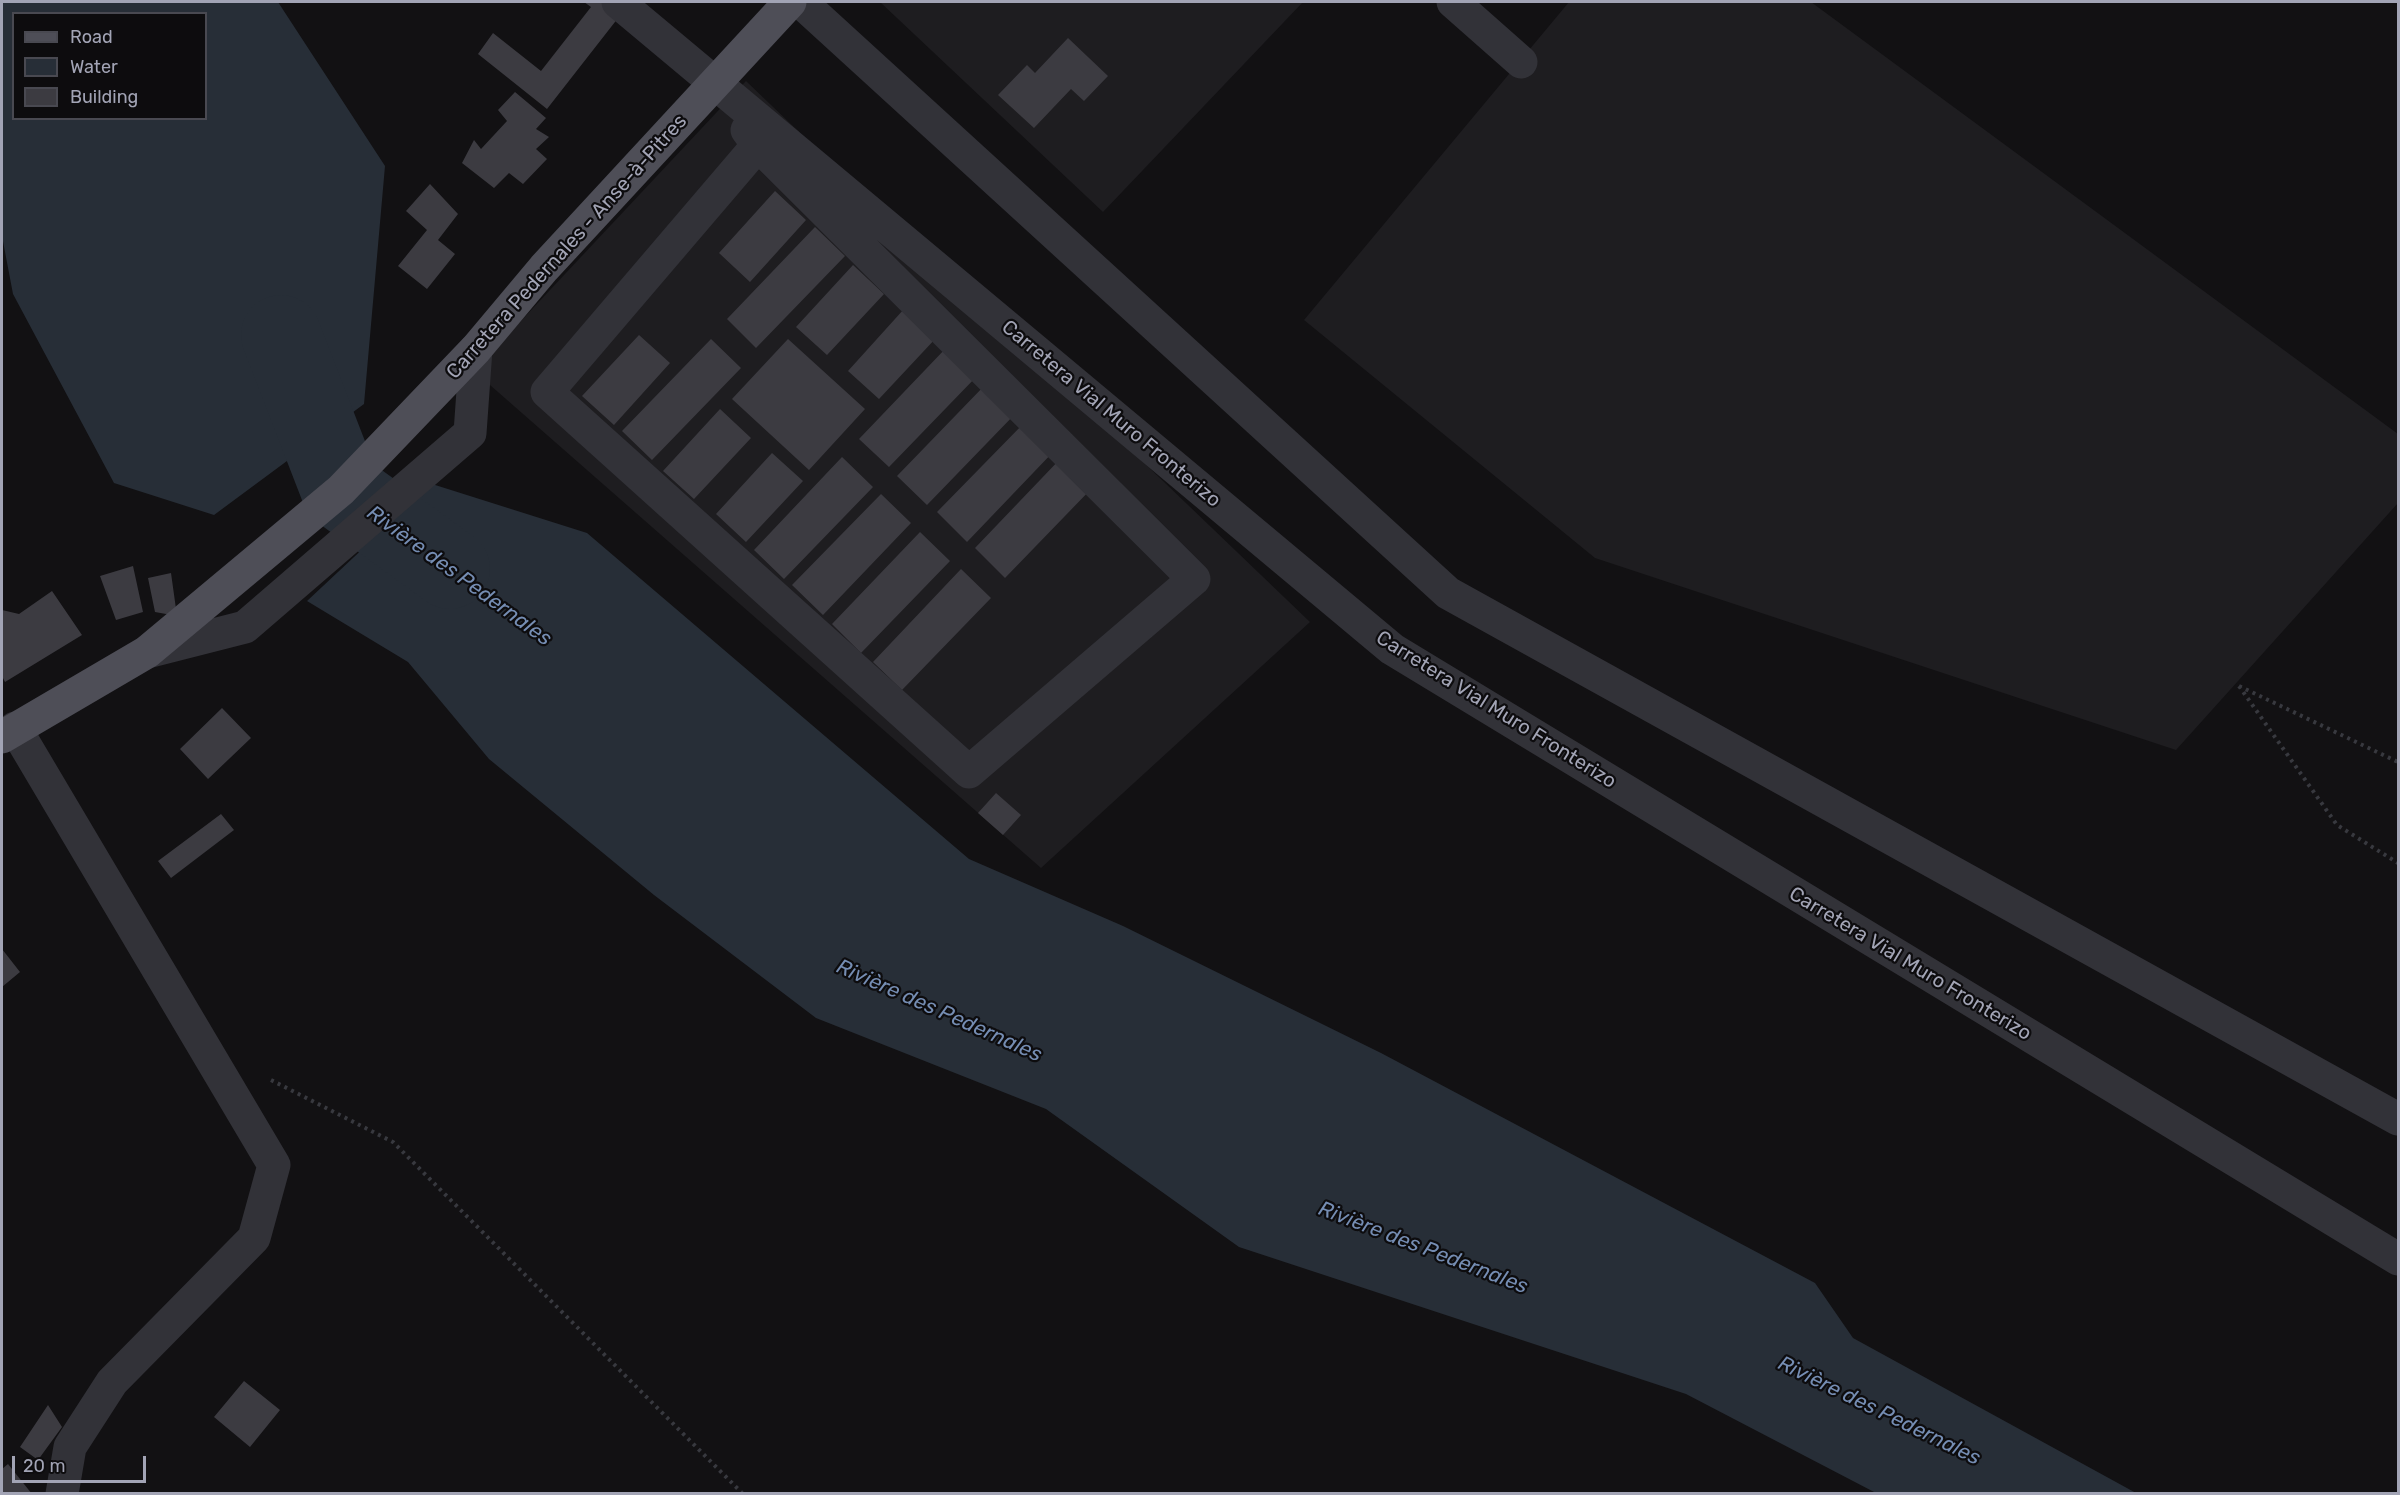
<!DOCTYPE html>
<meta charset="utf-8">
<style>
body{margin:0}
#map{position:relative;width:2400px;height:1495px;overflow:hidden;background:#121113;font-family:Rubik,sans-serif}
canvas{display:block}
.frame{position:absolute;inset:0;border:3px solid #a2a4b5;pointer-events:none}
.legend{position:absolute;left:12px;top:12px;width:195px;height:108px;box-sizing:border-box;background:#0d0c0e;border:2px solid #494951;margin:0;padding:8px 10px;list-style:none;font-size:18px;color:#a2a4b5}
.legend li{display:flex;align-items:center;gap:12px;height:30px}
.legend b{width:30px;border:2px solid #494951}
.scale{position:absolute;left:12px;top:1456px;width:134px;height:27px;box-sizing:border-box;border:3px solid #a2a4b5;border-top:0;padding-left:8px;font-size:18px;line-height:21px;white-space:nowrap;color:#a2a4b5;-webkit-text-stroke:4px #0d0c0e;paint-order:stroke}
</style>
<div id="map">
<canvas width="2400" height="1495"></canvas>
<div class="frame"></div>
<ul class="legend">
<li><b style="height:8px;background:#4e4e57"></b>Road</li>
<li><b style="height:16px;background:#272e37"></b>Water</li>
<li><b style="height:16px;background:#3c3b41"></b>Building</li>
</ul>
<div class="scale">20 m</div>
</div>
<script>
const g = document.querySelector('canvas').getContext('2d');
g.lineJoin = 'round';
function fillPath(path, color) {
  g.fillStyle = color;
  g.fill(path, 'evenodd');
}
function trace(path, color, width, dash) {
  g.strokeStyle = color;
  g.lineWidth = width;
  g.lineCap = dash ? 'butt' : 'round';
  g.setLineDash(dash || []);
  g.stroke(path);
}
function write(font, color, halo, rows, align = 'center') {
  g.font = font + ' Rubik,sans-serif';
  g.lineWidth = 4.5;
  g.setLineDash([]);
  g.textBaseline = 'middle';
  g.strokeStyle = halo;
  g.fillStyle = color;
  for (const [text, x, y, turn = 0] of rows) {
    g.save();
    g.translate(x, y);
    g.rotate((+turn || 0) * Math.PI / 180);
    g.textAlign = isNaN(turn) ? turn : align;
    if (halo) g.strokeText(text, 0, 0);
    g.fillText(text, 0, 0);
    g.restore();
  }
}
fillPath(new Path2D(`
 M880,2H1303L1103,212Z
 M1569,2H1811L2398,434V503L2176,750L1595,558L1304,320Z
 M746,81L1310,622L1041,868L474,371Z`), '#1e1d20');
fillPath(new Path2D(`
 M2,2H278L385,166L364,404L214,515L114,483L13,294L2,236ZM14,14H206V118H14Z
 M432,484L587,533L969,859L1123,926L1381,1053L1815,1283L1853,1338L2136,1493H1876L1686,1394L1239,1247L1046,1109L816,1018L654,895L489,759L408,662L307,601Z`), '#272e37');
trace(new Path2D(`
 M281,335L341,490L450,569`), '#272e37', 80);
fillPath(new Path2D(`
 M584,2H626L629,4L547,109L478,54L493,33L541,71L591,7Z
 M1068,38L1108,76L1084,101L1071,89L1034,128L998,95L1027,65L1035,73Z
 M515,92L546,118L536,129L549,137L536,149L547,159L523,184L509,173L494,188L462,163L474,140L481,149L507,121L498,110Z
 M430,184L458,214L438,240L455,254L427,289L398,266L427,230L406,211Z
 M775,191L806,220L750,282L719,253Z
 M815,227L845,256L756,348L727,319Z
 M853,265L884,294L827,355L796,327Z
 M904,309L936,338L879,399L848,371Z
 M639,335L670,363L614,425L582,396Z
 M711,339L741,368L652,460L622,431Z
 M788,339L865,409L809,470L732,399Z
 M947,347L977,376L889,467L859,439Z
 M986,384L1016,413L927,505L897,476Z
 M720,409L751,438L694,499L663,471Z
 M1026,421L1055,450L967,542L937,512Z
 M772,453L803,481L746,542L716,514Z
 M1063,456L1094,486L1005,578L975,548Z
 M842,457L873,487L784,579L754,550Z
 M881,494L911,523L823,615L792,585Z
 M920,532L950,561L861,653L832,624Z
 M133,566L143,612L116,620L100,576Z
 M961,569L991,598L902,690L873,662Z
 M171,573L177,616L155,612L148,578Z
 M52,591L82,635L5,682L2,676V610L19,614Z
 M222,708L251,738L208,779L180,749Z
 M996,793L1021,815L1003,835L978,813Z
 M221,814L234,830L171,878L158,861Z
 M2,949L20,972L2,987Z
 M244,1381L280,1410L250,1447L214,1417Z
 M48,1405L62,1427L38,1460L20,1447Z
 M8,1464L32,1494H2V1469Z`), '#3c3b41');
trace(new Path2D(`
 M2239,686L2337,825L2398,863
 M2239,686L2398,762
 M271,1080L393,1142L743,1494`), '#38393f', 4, [3, 4.5]);
trace(new Path2D(`
 M618,2L1392,649L2398,1259
 M801,2L1448,593L2398,1119
 M1453,2L1521,62
 M747,130L758,145L1194,579L969,772L547,392L758,145
 M147,652L245,627L470,433L476,349
 M15,728L274,1165L254,1238L112,1382L70,1447L62,1494`), '#323238', 33);
trace(new Path2D(`
 M2,737L147,652L341,490L476,349L544,268L790,2`), '#4e4e57', 33);
write('20px', '#a2a4b5', '#0d0c0e', [
 ["Carretera Pedernales - Anse-à-Pitres",567,247,-48],
 ["Carretera Vial Muro Fronterizo",1111,414,40],
 ["Carretera Vial Muro Fronterizo",1496,710,32],
 ["Carretera Vial Muro Fronterizo",1910,964,31]
]);
write('italic 21px', '#758db3', '#0d0c0e', [
 ["Rivière des Pedernales",459,576,36],
 ["Rivière des Pedernales",939,1011,24],
 ["Rivière des Pedernales",1423,1248,21],
 ["Rivière des Pedernales",1879,1411,26]
]);
</script>
